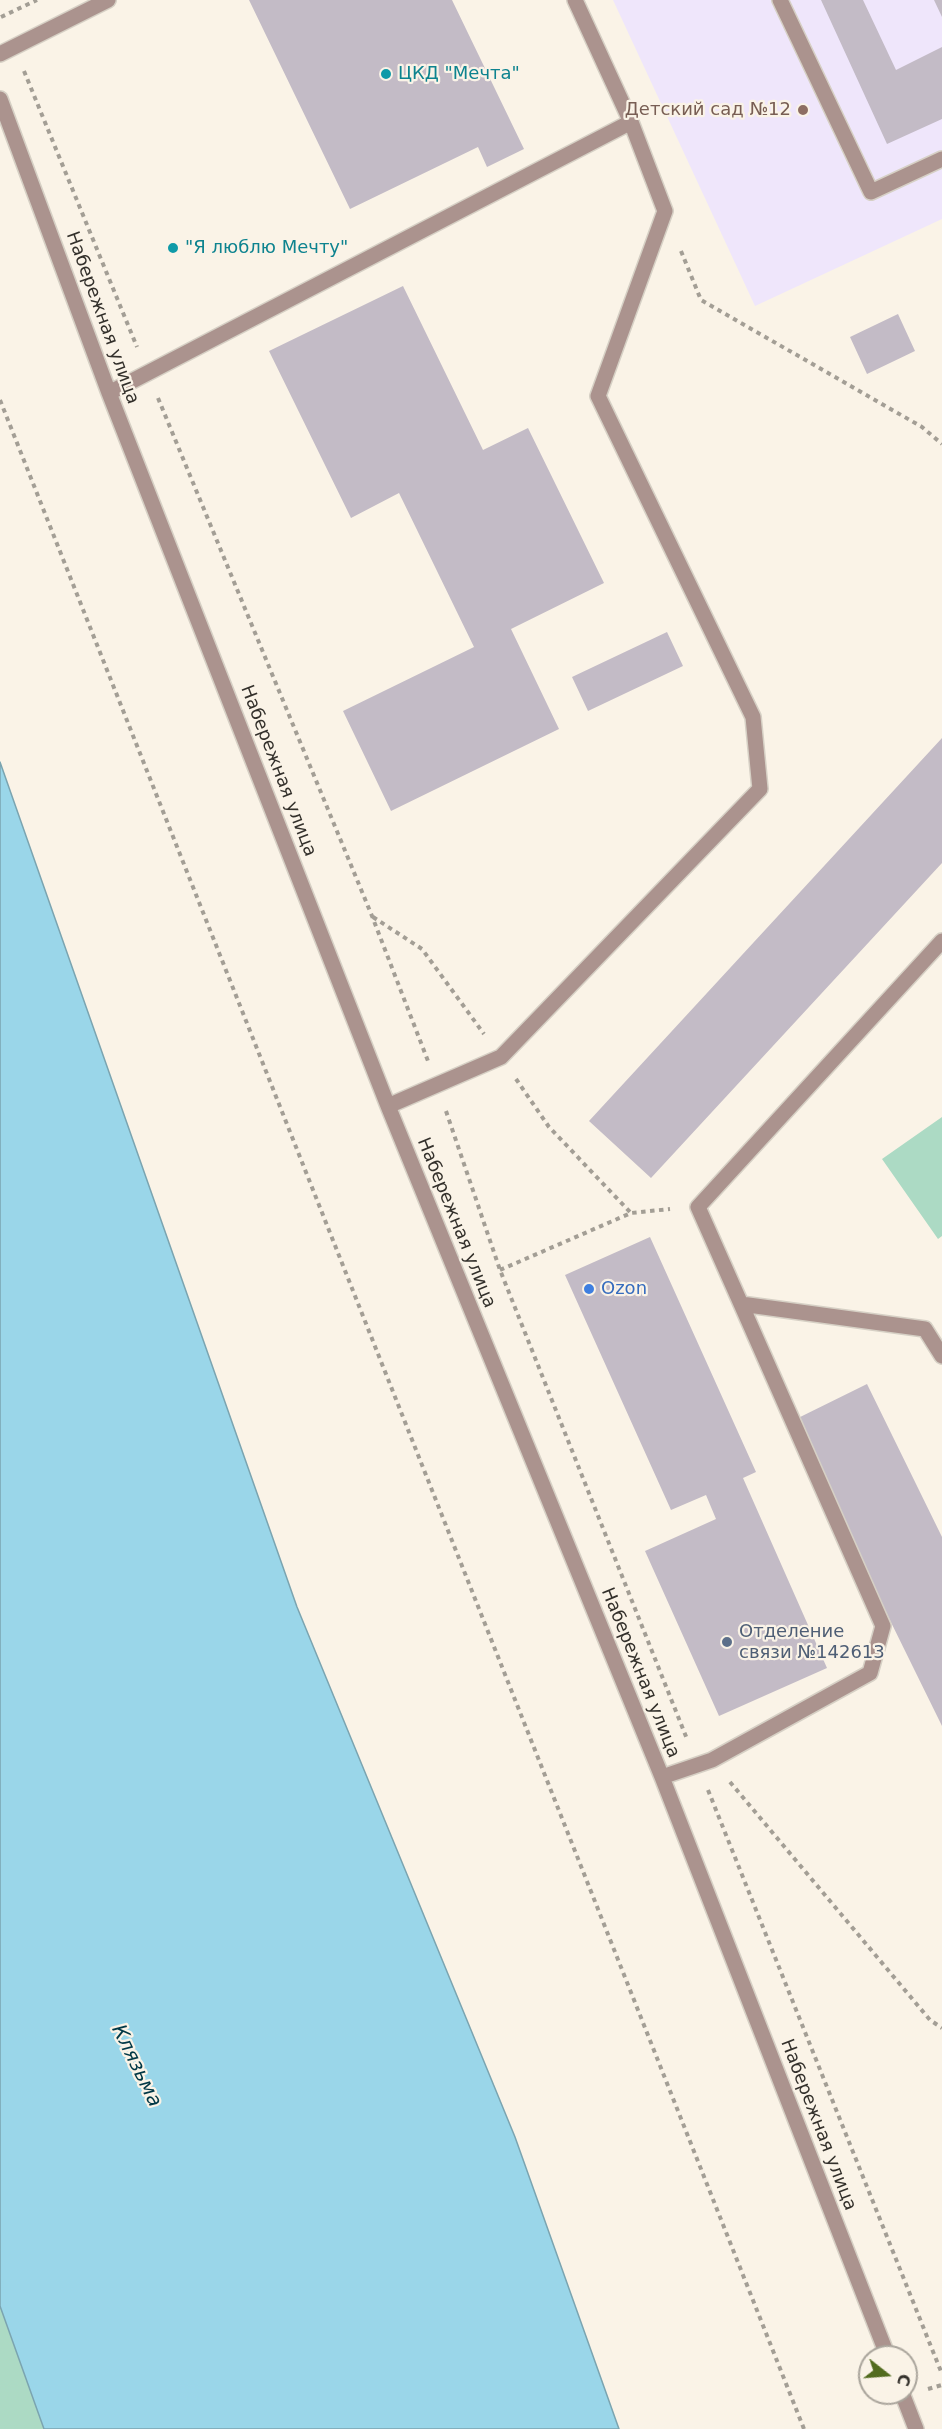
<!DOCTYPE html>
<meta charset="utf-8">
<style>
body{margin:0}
#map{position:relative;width:942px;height:2429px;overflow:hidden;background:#faf3e7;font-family:"DejaVu Sans",sans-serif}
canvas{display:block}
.north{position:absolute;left:858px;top:2345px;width:60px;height:60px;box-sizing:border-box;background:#faf3e7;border:2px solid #aaa59c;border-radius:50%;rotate:107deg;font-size:16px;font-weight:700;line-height:24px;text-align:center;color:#33302b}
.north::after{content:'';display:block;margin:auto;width:21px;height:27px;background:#526c1f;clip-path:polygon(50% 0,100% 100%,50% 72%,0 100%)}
</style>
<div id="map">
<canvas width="942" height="2429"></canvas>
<div class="north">С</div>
</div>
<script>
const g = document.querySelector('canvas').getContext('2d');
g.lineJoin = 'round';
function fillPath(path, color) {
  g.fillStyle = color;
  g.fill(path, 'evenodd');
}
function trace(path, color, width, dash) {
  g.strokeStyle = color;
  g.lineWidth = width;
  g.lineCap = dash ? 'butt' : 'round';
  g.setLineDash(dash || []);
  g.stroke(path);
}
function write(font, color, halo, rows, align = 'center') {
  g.font = font + ' "DejaVu Sans",sans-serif';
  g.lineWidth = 4.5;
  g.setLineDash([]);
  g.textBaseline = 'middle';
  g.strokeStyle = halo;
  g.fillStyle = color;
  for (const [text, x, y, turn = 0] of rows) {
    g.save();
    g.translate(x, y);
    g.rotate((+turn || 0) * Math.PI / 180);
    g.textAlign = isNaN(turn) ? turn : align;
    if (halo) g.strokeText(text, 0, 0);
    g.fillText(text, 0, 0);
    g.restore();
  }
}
fillPath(new Path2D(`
 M613,0H942V219L755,306Z`), '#efe6fb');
fillPath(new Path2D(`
 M942,1117V1236L938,1239L882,1159Z
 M0,2306L44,2429H0Z`), '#acdac4');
const water = new Path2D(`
 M0,762L297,1607L515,2137L619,2429H44L0,2306Z`);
fillPath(water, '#9ad6e9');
trace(water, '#7ba4b0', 1.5);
fillPath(new Path2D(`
 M249,0H452L524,149L487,167L478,147L350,209Z
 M821,0H863L896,70L942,47V119L887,144Z
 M934,0H942V17Z
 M403,286L483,450L528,428L604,583L511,629L559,729L391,811L343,711L474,647L399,493L351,518L269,351Z
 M898,314L915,351L867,374L850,337Z
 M667,632L683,666L588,711L572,677Z
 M942,738V863L651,1178L589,1121Z
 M650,1237L756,1472L743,1478L827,1668L719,1716L645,1551L716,1519L706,1495L671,1510L565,1275Z
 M867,1384L942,1537V1726L792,1421Z`), '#c3bbc6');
const minor = new Path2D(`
 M575,0L631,122
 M780,0L871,192L942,159
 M0,54L108,0
 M0,99L109,393L388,1106L662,1777L888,2357
 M109,393L631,122L665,211L598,396L753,717L760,789L501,1057L388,1106
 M942,941L698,1207L741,1304L925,1329L942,1356
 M662,1777L712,1760L870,1673L883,1626L741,1304
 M902,2393L916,2429`);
trace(minor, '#d6d0c5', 18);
trace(new Path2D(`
 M1,17L37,0
 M24,71L137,347
 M681,251L701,300L922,427L942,444
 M158,398L372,916L428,1061
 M0,400L804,2429
 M373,917L422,949L484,1034
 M516,1079L549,1127L631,1213
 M446,1111L500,1270L687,1739
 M500,1270L631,1213L670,1209
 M730,1782L930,2020L942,2028
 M708,1790L942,2374
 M928,2389L942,2385`), '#a39e95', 4, [4.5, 4.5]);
trace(minor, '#ab938e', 15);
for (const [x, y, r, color] of [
 [386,74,6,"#0f9aa8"],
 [803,110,6,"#8d6e63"],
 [173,248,6,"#0f9aa8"],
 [589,1289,6,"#3f7fe0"],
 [727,1642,6,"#5c6f8a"]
]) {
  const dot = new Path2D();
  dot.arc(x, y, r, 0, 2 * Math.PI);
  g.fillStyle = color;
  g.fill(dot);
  trace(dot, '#faf3e7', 2);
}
write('18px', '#0d838f', '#faf3e7', [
 ["ЦКД \"Мечта\"",398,74],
 ["\"Я люблю Мечту\"",185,248]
], 'left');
write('18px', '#785e54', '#faf3e7', [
 ["Детский сад №12",791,110]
], 'right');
write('18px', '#33302b', '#faf3e7', [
 ["Набережная улица",102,318,70],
 ["Набережная улица",278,771,69],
 ["Набережная улица",456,1223,68],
 ["Набережная улица",640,1673,68],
 ["Набережная улица",818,2125,69]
]);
write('18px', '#366cbe', '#faf3e7', [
 ["Ozon",601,1289]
], 'left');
write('18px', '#4e5e75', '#faf3e7', [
 ["Отделение",739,1632],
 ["связи №142613",739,1653]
], 'left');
write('italic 20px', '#003846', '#faf3e7', [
 ["Клязьма",136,2066,64]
]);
</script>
